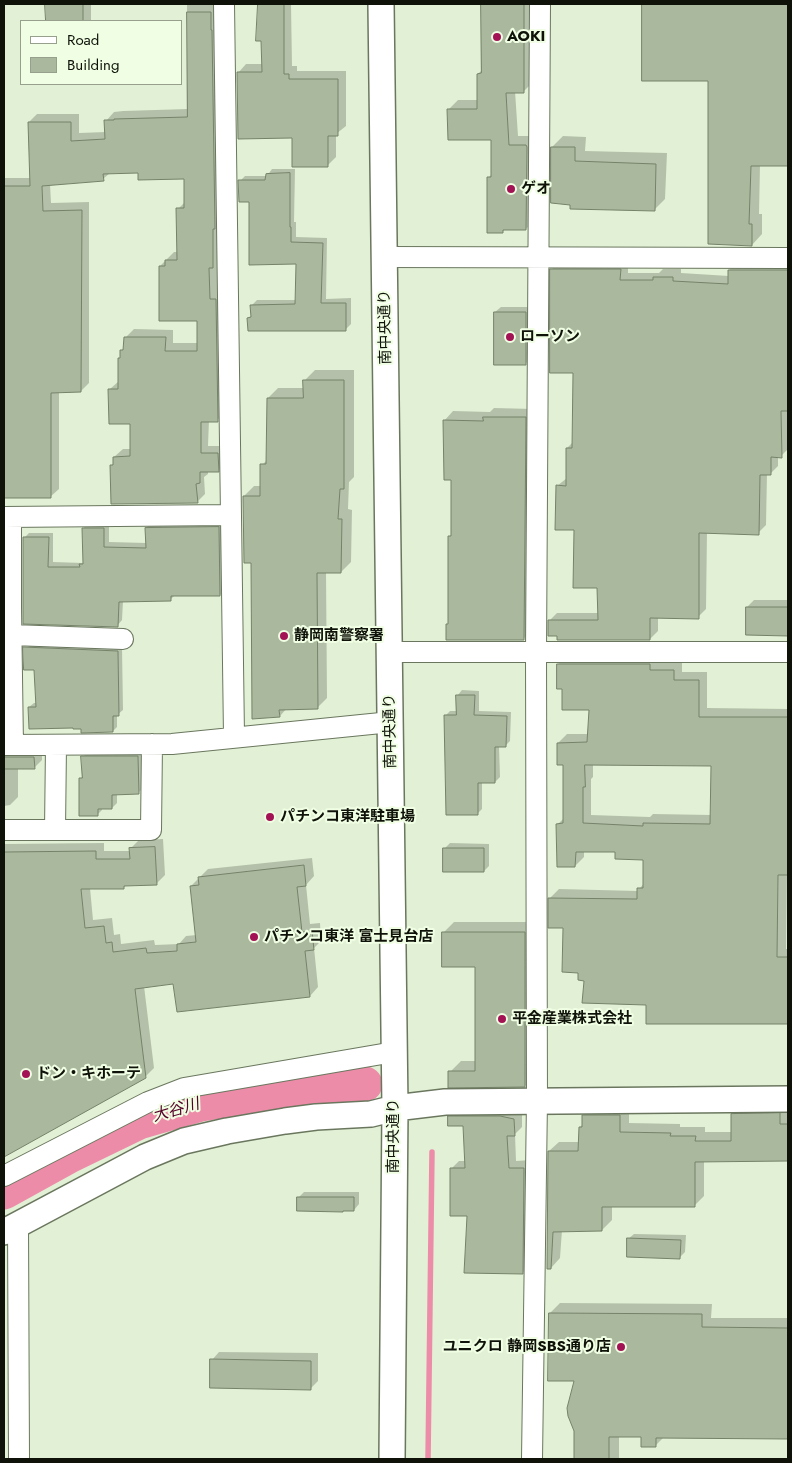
<!DOCTYPE html>
<meta charset="utf-8">
<style>
body{margin:0}
#map{position:relative;width:792px;height:1463px;overflow:hidden;background:#e2f1d5;font-family:Jost,sans-serif}
canvas{display:block}
.frame{position:absolute;inset:0;border:5px solid #0e1209;pointer-events:none}
.legend{position:absolute;left:20px;top:20px;width:162px;height:65px;box-sizing:border-box;background:#f0fee3;border:1px solid #96a08c;margin:0;padding:6px 9px;list-style:none;font-size:15px;color:#0e1209}
.legend li{display:flex;align-items:center;gap:10px;height:25px}
.legend b{width:25px;border:1px solid #96a08c}
</style>
<div id="map">
<canvas width="792" height="1463"></canvas>
<div class="frame"></div>
<ul class="legend">
<li><b style="height:6px;background:#fff"></b>Road</li>
<li><b style="height:14px;background:#aab89e"></b>Building</li>
</ul>
</div>
<script>
const g = document.querySelector('canvas').getContext('2d');
g.lineJoin = 'round';
function fillPath(path, color) {
  g.fillStyle = color;
  g.fill(path, 'evenodd');
}
function trace(path, color, width, dash) {
  g.strokeStyle = color;
  g.lineWidth = width;
  g.lineCap = dash ? 'butt' : 'round';
  g.setLineDash(dash || []);
  g.stroke(path);
}
function write(font, color, halo, rows, align = 'center') {
  g.font = font + ' Jost,"Noto Sans JP",sans-serif';
  g.lineWidth = 4;
  g.setLineDash([]);
  g.textBaseline = 'middle';
  g.strokeStyle = halo;
  g.fillStyle = color;
  for (const [text, x, y, turn = 0] of rows) {
    g.save();
    g.translate(x, y);
    g.rotate((+turn || 0) * Math.PI / 180);
    g.textAlign = isNaN(turn) ? turn : align;
    if (halo) g.strokeText(text, 0, 0);
    g.fillText(text, 0, 0);
    g.restore();
  }
}
fillPath(new Path2D(`
 M47,4H91V21H47Z
 M187,4H219L221,258L217,262V292H224L226,412L217,420H209L208,446H226V462L218,471H208V474L204,477L205,494L197,502L111,466L114,463V457L123,449H131V423L110,389L119,381L122,350L125,347V338L134,329L173,330V343H198V320L160,266L174,252H178V209L186,201L185,177L139,172L110,173L103,179L50,184L51,203L89,202V383L81,391H59V489L50,497H4V178H31L29,122L37,114H79V133L106,132V121L114,112L123,111L188,109Z
 M259,4H291L292,66H297V71H346V126L336,134V157L328,165L293,137L238,73L246,64H263L262,40H257Z
 M482,4H533V82L524,91H515L518,136H536L535,220L526,229H505L502,232L488,178L492,174V139L449,109L458,100H478V74L482,70Z
 M644,4H788V165H760L759,214H762V234L752,245L709,80L643,79Z
 M563,136L586,137L585,151L667,153L665,199L654,210L571,204L552,147Z
 M272,169H295L294,222H296V237L327,238L326,299L351,298V324L346,329L249,318L252,315V305L257,300H296L297,263L250,201L240,181L245,176H267Z
 M560,262H628V273H659L663,269H681V273L729,276V270L738,262H788V449L781,456H778V466L770,474H767L766,525L758,533L707,532L706,609L698,617H658V631L650,639L559,634L549,621L557,613H599V587L557,486L567,478V448L573,442L574,372L551,270Z
 M501,307H531V358L525,364L495,312Z
 M315,370H354V477L349,482L348,509L352,510L351,562L341,572H326L327,698L317,708H287L280,716L252,562L244,496L254,486H261L262,465L268,459V398L278,388H305V380Z
 M494,408L534,409L533,630L523,639L449,623V537L452,534V479L444,421L453,411L490,412Z
 M224,522L225,590L220,595H175L171,599L123,601L122,620L117,626L27,622L24,538L29,533H53V562L83,563L84,561L83,529L88,523H109V542L147,543L146,528L151,523Z
 M788,546V634H747V607L754,600H787V548Z
 M32,643L122,647L123,710L117,715V727L113,731L82,728L29,707L34,703H37L36,669L27,648Z
 M567,655L682,662V672H707V708L788,709V874H787L786,949H788V1023H647V1003L585,979L579,972L564,927L550,898L559,889L638,891L644,883V859L616,851H584V857L575,866L558,824L564,818V764L558,743L567,734H589L590,709L563,688L558,664ZM593,764H712V815L653,814L650,817L591,815V779L593,777Z
 M462,690L479,691V711L511,712L510,741L505,746H499L500,777L495,782L482,781V809L477,814L445,716L450,711H457V696Z
 M4,744L42,749V760L34,768H18V797L10,805L4,806Z
 M88,752H143L144,787L139,792L117,793V803L112,808H102V810L97,815L80,779L83,776V757Z
 M163,839L165,875L156,884H127L123,888H90L93,920L112,918L114,935L120,934L121,944L154,940L155,945L179,944L186,936L197,935L191,886L208,869L312,858L314,876L306,885L310,924L320,923L321,941L314,948L318,987L310,996L175,983L144,986L154,1068L146,1076L4,1155V844L104,843V851H131V848L139,840Z
 M450,843L489,844V866L484,871L444,849Z
 M454,922H535L536,1075L525,1086L450,1072L461,1061H477V966L443,933Z
 M788,1104V1161L704,1160V1196L694,1206L612,1205V1220L602,1230H562L560,1258L551,1268L549,1151L559,1142H580V1127L583,1124V1116L593,1106H629V1123L680,1124V1127H705V1132H732L733,1114L742,1105Z
 M457,1109L522,1112V1127L515,1134L516,1161L531,1160L530,1265L522,1273L468,1215L451,1169L459,1161H466L464,1125L449,1117Z
 M304,1192H359V1204L354,1210L299,1197Z
 M634,1234L686,1235L685,1252L680,1257L628,1239Z
 M560,1303L712,1304L711,1318H788V1438L664,1437L655,1446L642,1436H619V1459H575L576,1380L550,1313Z
 M219,1352L318,1353V1381L311,1388L212,1360Z`), '#0003');
trace(new Path2D(`
 M428,1459L432,1152`), '#ed8ca9', 5.5);
trace(new Path2D(`
 M4,1192L71,1155L139,1122L201,1104L300,1089L365,1084`), '#ed8ca9', 35);
const building = new Path2D(`
 M45,4H83V21H46Z
 M258,4H284V74H289V79H338V136H328V167H292V138L238,139L237,72H262L261,41H256Z
 M481,4H524V93H506L509,145H526L527,147L526,230H503V233H487V177H491V140H448L447,109H477V74L481,73Z
 M642,4H788V166H751L749,224H752V246L708,244V81H642Z
 M187,12H211V30H212L215,229H213V268H209L210,299H216L218,422H201V453H218L219,472H200V483L196,484L198,503L111,504L110,465H113V457L130,456V424H109L108,389H118V358H120V350H123L124,337H166L165,351H197V321H159V266H165V260H177L176,208H184V179L138,180V173L103,174L104,181L42,186L43,211L82,210L81,392L51,393V498H4V186H30L28,122H71V141L105,139L104,120H114V119L187,117Z
 M551,147H575V161L656,164L655,211L570,209V205L551,203Z
 M290,173V227H291V242L323,243L321,303H346V331H248L247,318L251,317L250,305L295,304L296,264L249,265V202H239L238,180H265L266,174Z
 M550,269H621L620,280H653V277H673V281L728,284V270H788V411H781L782,458L771,457V475H760L759,535L699,533V619L650,618V640H557V636H548V620H598L597,588H573L574,530H555L556,485L566,486V448H572L573,373H550Z
 M494,312H526V365H494Z
 M303,380H344V489H340L338,519H342L341,573H317L318,709L279,710L280,717L252,719L251,563H244L243,496H260V464H266L267,398H303Z
 M483,417H526L524,640H446V624H448V536H451V480H444L443,420L483,421Z
 M219,527L220,596H171V601L119,602L118,627L23,624V537H49L48,567H80L79,564H83L82,528H104V547L146,548L145,528Z
 M746,607H788V636L746,635Z
 M23,647L118,651L119,716H113V732L81,733V729H73V728L29,729L28,707H36L34,670H24Z
 M557,664H650V670H674V680H699V717H788V875H778L777,957H788V1024H646V1005L582,1003L584,981L578,980V973L562,972L563,928H548V898L637,899V888H643V860L615,859V852H576L575,867H557L556,824L563,823V765H557V743L587,742L589,710H562V689H557ZM585,765L711,766L710,824L643,823V826L583,823V787H585Z
 M456,695H475L474,715L507,716L506,747H495V783H478V815H446L444,715H456Z
 M81,756H138L139,794L112,795V809H98V816H79V778H82Z
 M4,757H34L35,769H4Z
 M155,847L157,885L124,886V889H81L85,928L104,926L106,943L112,942L113,952L146,948L147,953L177,951V944L196,942L190,886L199,885L198,877L304,865L306,886L297,887L302,932L312,931L314,950L305,951L310,997L177,1012L173,984L135,989L146,1078L4,1157V852L96,851V859H130L129,848Z
 M443,848H484V872H443Z
 M442,932H525V1087L448,1088V1071H475V967H442Z
 M780,1113V1124H788V1161L695,1162V1207H602V1231L553,1232L551,1269H547L548,1151H578L579,1127H582V1115H620V1132L671,1133L670,1136H696L695,1141H731V1114Z
 M448,1116H500L514,1119L515,1136H507L509,1168H524L523,1274L464,1273L467,1216H450V1168H465L463,1126H448Z
 M297,1197H354V1211H343V1212L297,1211Z
 M627,1238L681,1240L680,1259L627,1257Z
 M549,1313L702,1314V1327L788,1328V1439L656,1438V1447H641V1437H609V1459H574V1431L568,1416L567,1408L574,1381H548Z
 M210,1359L311,1361V1390L210,1388Z`);
fillPath(building, '#aab89e');
trace(building, '#758269', 1);
const minor = new Path2D(`
 M224,4L234,736
 M385,257L788,258
 M4,517L230,515
 M11,517V607L13,745
 M12,635L123,639
 M390,652H788
 M4,745L172,744L391,722
 M4,830H151L152,744
 M55,830L56,745
 M4,1176L148,1102L184,1088L394,1052
 M18,1224L19,1459
 M532,1459L537,1100L536,652L540,4`);
const tertiary = new Path2D(`
 M381,4L395,1108L392,1459
 M4,1232L145,1157L184,1141L227,1131L285,1121L316,1117L371,1114L395,1108L445,1102L788,1099`);
trace(minor, '#6a775e', 22);
trace(tertiary, '#6a775e', 28);
trace(minor, '#fff', 20);
trace(tertiary, '#fff', 25);
for (const [x, y, r, color] of [
 [497,37,5,"#a31255"],
 [511,189,5,"#a31255"],
 [510,337,5,"#a31255"],
 [284,636,5,"#a31255"],
 [270,817,5,"#a31255"],
 [254,937,5,"#a31255"],
 [502,1019,5,"#a31255"],
 [26,1074,5,"#a31255"],
 [621,1347,5,"#a31255"]
]) {
  const dot = new Path2D();
  dot.arc(x, y, r, 0, 2 * Math.PI);
  g.fillStyle = color;
  g.fill(dot);
  trace(dot, '#f0fee3', 2);
}
write('bold 15px', '#0e1209', '#f0fee3', [
 ["AOKI",507,37],
 ["ゲオ",521,189],
 ["ローソン",520,337],
 ["静岡南警察署",294,636],
 ["パチンコ東洋駐車場",280,817],
 ["パチンコ東洋 富士見台店",264,937],
 ["平金産業株式会社",512,1019],
 ["ドン・キホーテ",36,1074],
 ["ユニクロ 静岡SBS通り店",611,1347,"right"]
], 'left');
write('15px', '#0e1209', '#f0fee3', [
 ["南中央通り",386,327,-91],
 ["南中央通り",391,731,-91],
 ["南中央通り",394,1136,-90]
]);
write('italic 16px', '#550028', '#f0fee3', [
 ["大谷川",176,1111,-16]
]);
</script>
